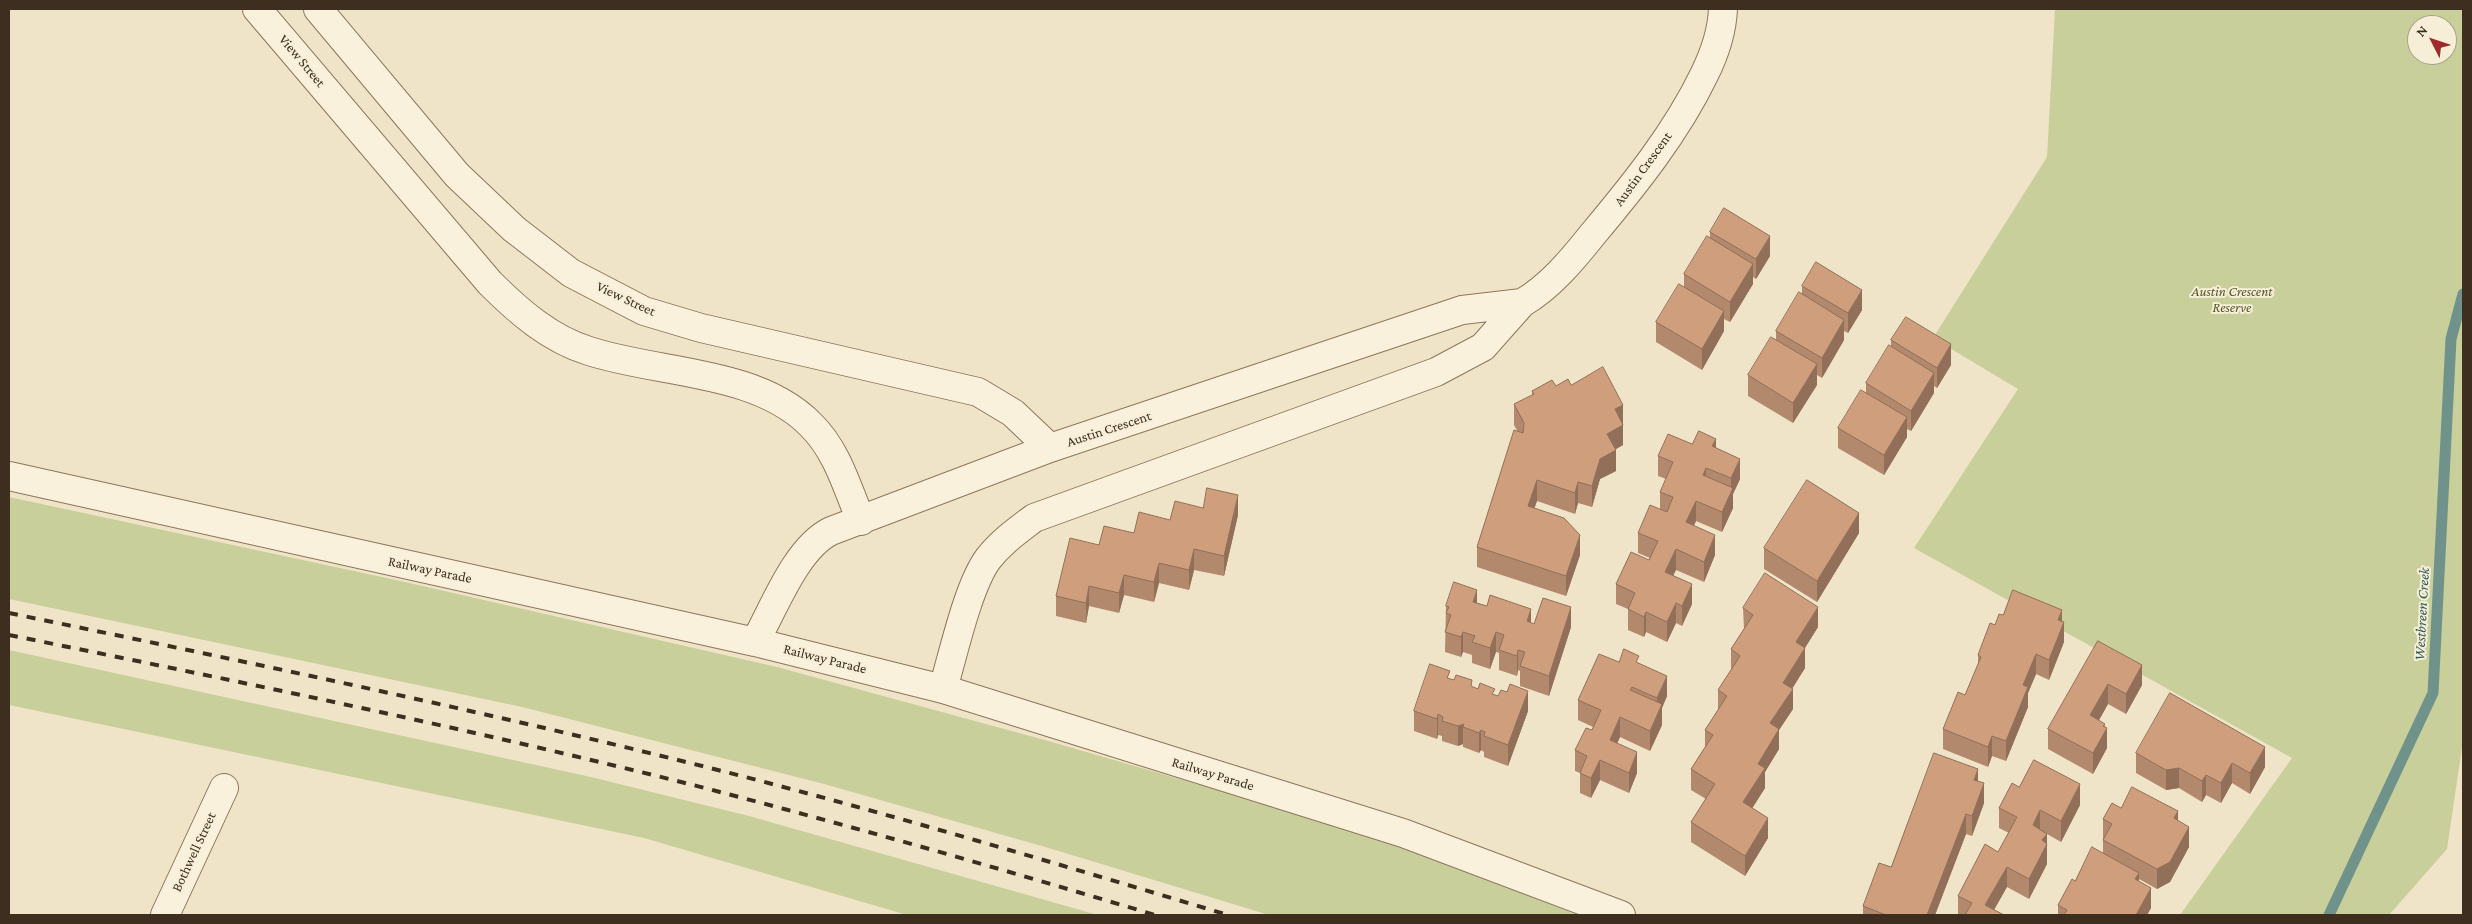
<!DOCTYPE html>
<style>
body{margin:0}
#map{position:relative;width:2472px;height:924px;overflow:hidden;background:#f0e4c8;font-family:"Crimson Pro",serif}
canvas{display:block}
.frame{position:absolute;inset:0;border:10px solid #3d2e20;pointer-events:none}
.north{position:absolute;left:2407px;top:15px;width:50px;height:50px;box-sizing:border-box;background:#f7eed8;border:1px solid #ada18e;border-radius:50%;rotate:311deg;font-size:14px;font-weight:700;line-height:20px;text-align:center;color:#3d2e20}
.north::after{content:'';display:block;margin:auto;width:18px;height:22px;background:#9e2a2b;clip-path:polygon(50% 0,100% 100%,50% 72%,0 100%)}
</style>
<div id="map">
<canvas width="2472" height="924"></canvas>
<div class="frame"></div>
<div class="north">N</div>
</div>
<script>
const g = document.querySelector('canvas').getContext('2d');
g.lineJoin = 'round';
function fillPath(path, color) {
  g.fillStyle = color;
  g.fill(path, 'evenodd');
}
function trace(path, color, width, dash) {
  g.strokeStyle = color;
  g.lineWidth = width;
  g.lineCap = dash ? 'butt' : 'round';
  g.setLineDash(dash || []);
  g.stroke(path);
}
function write(font, color, halo, rows, align = 'center') {
  g.font = font + ' "Crimson Pro",serif';
  g.lineWidth = 4;
  g.setLineDash([]);
  g.textBaseline = 'middle';
  g.strokeStyle = halo;
  g.fillStyle = color;
  for (const [text, x, y, turn = 0] of rows) {
    g.save();
    g.translate(x, y);
    g.rotate((+turn || 0) * Math.PI / 180);
    g.textAlign = isNaN(turn) ? turn : align;
    if (halo) g.strokeText(text, 0, 0);
    g.fillText(text, 0, 0);
    g.restore();
  }
}
fillPath(new Path2D(`
 M2055,9H2463V741L2447,849L2389,915H2180L2292,758L1914,548L2018,389L1933,338L2047,157ZM2417,25H2447V55H2417Z
 M9,497L405,582L777,667L1052,742L1400,843L1577,915H1269L1052,849L824,784L522,707L9,599Z
 M9,650L591,777L749,816L1098,915H907L644,838L9,705Z`), '#c9cf9b');
trace(new Path2D(`
 M2329,915L2433,693L2451,339L2463,294`), '#6f938a', 11);
const minor = new Path2D(`
 M257,9L490,283C519,312 550,339 589,351C660,374 756,370 810,424C837,450 847,487 861,521
 M318,9L457,175L514,229L571,273L644,311L701,328L978,392L1013,413L1050,448
 M9,476L755,642L943,689L1403,833L1621,915
 M755,642C774,608 796,548 831,531L1050,448L1462,310L1522,303
 M943,689C953,655 968,586 988,559C1001,542 1017,531 1034,518L1436,372L1483,347L1522,303C1550,287 1573,259 1593,234C1634,185 1676,133 1704,75C1714,55 1722,31 1723,9
 M165,915L224,788`);
trace(minor, '#8d765c', 30);
trace(minor, '#faf1dc', 28);
trace(new Path2D(`
 M9,613C242,661 475,709 706,767C881,811 1055,863 1228,915
 M9,635C237,681 467,728 693,785C848,825 1002,869 1155,915`), '#3d2e20', 4, [9, 9]);
fillPath(new Path2D(`
 M1710,232L1770,256L1756,279L1753,277V284L1730,322L1724,319V331L1702,370L1656,342V322L1684,287V274L1710,238Z
 M1802,286L1862,310L1848,333L1844,331V340L1822,378L1817,375V385L1793,423L1748,396V375L1776,340V331L1802,294Z
 M1891,340L1951,365L1937,388L1934,386V393L1911,431L1907,429V437L1884,475L1838,448V428L1866,392V383L1891,347Z
 M1571,385L1623,405V445L1616,449V471L1600,479L1592,507L1578,503L1575,514L1537,501L1534,508L1580,555L1566,596L1477,567V547L1518,432L1514,425V404L1532,395V391L1556,386Z
 M1692,444L1716,448L1740,479L1733,494V508L1722,532L1696,521L1694,525L1715,555L1704,582L1676,570L1673,575L1692,604L1682,626L1676,623L1667,642L1646,632L1644,637L1628,630V609L1616,604V584L1649,560L1650,558L1638,553V533L1660,509V492L1666,479L1658,476V456Z
 M1203,508L1238,515L1224,576L1194,570L1189,590L1159,583L1154,602L1124,595L1119,613L1089,606L1086,623L1056,616V596L1099,545L1134,533Z
 M1859,533L1817,602L1764,569V548Z
 M1477,603L1534,624L1571,627L1549,696L1520,686V671L1518,670L1517,676L1499,670V653L1496,652L1490,669L1472,663V655L1463,652L1461,657L1445,652L1446,606Z
 M1743,608L1818,627L1805,648V668L1792,689L1793,709L1779,730V749L1765,772V788L1752,808L1768,838L1745,876L1691,842V822L1706,799L1691,790V769L1705,747V730L1718,710V690L1731,670V649L1744,629Z
 M2003,615L2062,621L2064,642L2049,680L2036,674L2028,693V707L2006,761L1992,756L1988,767L1943,749V729L1965,695L1978,665V655L1995,625Z
 M2098,641L2142,685L2126,714L2108,704L2099,720L2105,727L2107,748L2093,774L2048,749V729Z
 M1619,662L1639,663L1667,696L1662,708V725L1650,751L1620,737L1617,743L1637,773L1629,793L1600,780L1591,798L1580,793V773L1575,771V750L1592,730L1593,727L1578,720V700Z
 M1450,679L1495,695L1528,711L1508,766L1484,757V752L1481,750L1479,753L1463,747V744L1458,746L1442,741V736L1438,735L1437,739L1414,731V711Z
 M2136,753L2265,767L2250,794L2232,783L2221,803L2206,795L2202,802L2179,788L2166,790L2136,773Z
 M1978,781L1984,803L1972,836L1966,834L1935,915H1863V906L1891,867Z
 M2019,787L2080,805L2061,842L2047,834V864L2029,899L2007,887L1994,910L2004,915H1958V896L1998,852L2009,833L1999,828V808Z
 M2121,808L2178,821L2189,847L2170,882L2157,889L2139,879V881L2151,908L2147,915H2058V905L2075,881L2103,853V819Z`), '#b2896c');
fillPath(new Path2D(`
 M1770,236V256L1756,279V259Z
 M1753,264V284L1730,322V302Z
 M1862,290V310L1848,333V313Z
 M1724,311V331L1702,370V349Z
 M1844,320V340L1822,378V358Z
 M1951,344V365L1937,388V368Z
 M1817,364V385L1793,423V403Z
 M1934,373V393L1911,431V411Z
 M1623,405V445L1607,454V434L1615,409Z
 M1907,417V437L1884,475V455Z
 M1716,439V459L1712,446Z
 M1616,450V471L1600,479L1592,507V486L1600,459Z
 M1740,459V479L1733,494V508L1722,532V512L1731,492V478Z
 M1706,468V488L1703,475Z
 M1537,480V501L1528,527V506Z
 M1578,482V503L1575,514V493Z
 M1238,495V515L1224,576V556Z
 M1696,501V521L1686,542V522Z
 M1859,513V533L1817,602V581Z
 M1580,535V555L1566,596V576Z
 M1715,535V555L1704,582V562Z
 M1194,549V570L1189,590V570Z
 M1676,549V570L1665,592V572Z
 M1159,563V583L1154,602V582Z
 M1124,575V595L1119,613V593Z
 M1692,584V604L1682,626V606Z
 M1089,586V606L1086,623V603Z
 M1477,590V610L1473,602Z
 M1676,603V623L1667,642V622Z
 M1571,607V627L1549,696V676Z
 M1818,607V627L1796,662V642Z
 M1531,609V629L1527,621Z
 M2062,610V626L2064,622V642L2049,680V660L2058,620Z
 M1646,612V632L1644,637V617Z
 M1463,632V652L1461,657V637Z
 M1496,632V652L1490,669V648Z
 M1805,648V668L1783,703V683Z
 M1518,650V670L1517,676V656Z
 M2036,654V674L2028,693V707L2006,761V741L2023,685Z
 M2142,665V685L2126,714V694Z
 M1667,676V696L1662,708V725L1650,751V731L1657,716V698Z
 M2108,684V704L2090,736V715Z
 M1793,689V709L1779,730V749L1765,772V788L1743,823V802L1770,723Z
 M1528,691V711L1508,766V745Z
 M1438,714V735L1437,739V719Z
 M1620,717V737L1610,760V740Z
 M1464,724L1463,727V744L1458,746V726Z
 M2105,724V732L2107,728V748L2093,774V753Z
 M1481,730V750L1479,753V733Z
 M1992,736V756L1988,767V747Z
 M2265,747V767L2250,794V773Z
 M1637,752V773L1629,793V773Z
 M1600,760V780L1591,798V778Z
 M2232,763V783L2221,803V783Z
 M2179,768V788L2166,790V770Z
 M1978,769V790L1974,780Z
 M2206,775V795L2202,802V781Z
 M1984,783V803L1972,836V816Z
 M2080,784V805L2061,842V821Z
 M2040,810V831L2033,825Z
 M2178,811V832L2174,818Z
 M1966,814V834L1935,915H1927Z
 M1768,818V838L1745,876V856Z
 M2189,827V847L2170,882L2157,889V869Z
 M2047,834V864L2029,899V879L2042,840Z
 M2007,867V887L1991,915L1985,905Z
 M2139,873V893L2135,879Z
 M2151,888V908L2147,915H2136Z`), '#916f58');
const building = new Path2D(`
 M1724,208L1770,236L1756,259L1710,232Z
 M1707,236L1753,264L1730,302L1684,274Z
 M1816,262L1862,290L1848,313L1802,286Z
 M1679,284L1724,311L1702,349L1656,322Z
 M1799,292L1844,320L1822,358L1776,331Z
 M1906,317L1951,344L1937,368L1891,340Z
 M1771,337L1817,364L1793,403L1748,375Z
 M1889,345L1934,373L1911,411L1866,383Z
 M1603,367L1623,405L1615,409L1623,425L1607,434L1616,450L1600,459L1592,486L1578,482L1575,493L1537,480L1528,506L1564,518L1580,535L1566,576L1477,547L1514,430L1523,433L1524,423L1514,404L1534,394L1532,391L1552,380L1556,386L1568,379L1571,385Z
 M1861,390L1907,417L1884,455L1838,428Z
 M1699,431L1716,439L1712,446L1740,459L1731,478L1706,468L1703,475L1733,488L1722,512L1696,501L1686,522L1715,535L1704,562L1676,549L1665,572L1692,584L1682,606L1676,603L1667,622L1646,612L1644,617L1628,609L1635,593L1616,584L1631,552L1649,560L1658,541L1638,533L1650,505L1667,512L1673,497L1660,492L1673,462L1658,456L1668,434L1692,444Z
 M1807,480L1859,513L1817,581L1764,548Z
 M1207,488L1238,495L1224,556L1194,549L1189,570L1159,563L1154,582L1124,575L1119,593L1089,586L1086,603L1056,596L1070,538L1099,545L1104,526L1134,533L1139,512L1170,520L1175,501L1203,508Z
 M1765,573L1818,607L1796,642L1805,648L1783,683L1793,689L1770,723L1779,729L1758,764L1765,768L1743,802L1768,818L1745,856L1691,822L1715,784L1691,769L1713,735L1705,730L1727,696L1718,690L1740,656L1731,649L1753,615L1743,608Z
 M1454,582L1477,590L1473,602L1487,606L1490,595L1531,609L1527,621L1534,624L1543,598L1571,607L1549,676L1520,666L1525,652L1518,650L1517,656L1499,650L1504,635L1496,632L1490,648L1472,642L1475,636L1463,632L1461,637L1445,632L1451,615L1446,613L1449,607L1446,606Z
 M2013,590L2062,610L2058,620L2064,622L2049,660L2036,654L2023,685L2028,687L2006,741L1992,736L1988,747L1943,729L1958,692L1965,695L1981,657L1978,655L1990,623L1995,625L1999,614L2003,615Z
 M2098,641L2142,665L2126,694L2108,684L2090,715L2105,724L2103,726L2107,728L2093,753L2048,729Z
 M1624,649L1639,656L1636,662L1667,676L1657,698L1632,687L1630,690L1662,704L1650,731L1620,717L1610,740L1637,752L1629,773L1600,760L1591,778L1580,773L1587,756L1575,750L1586,728L1592,730L1601,710L1578,700L1599,654L1619,662Z
 M1430,664L1450,671L1447,678L1454,680L1456,675L1472,680L1471,686L1478,689L1480,683L1495,689L1492,694L1498,696L1501,690L1507,692L1510,684L1528,691L1508,745L1484,736L1485,732L1481,730L1479,733L1463,727L1464,724L1458,726L1442,721L1443,717L1438,714L1437,719L1414,711Z
 M2170,693L2265,747L2250,773L2232,763L2221,783L2206,775L2202,781L2179,768L2166,770L2136,753Z
 M1934,753L1978,769L1974,780L1984,783L1972,816L1966,814L1927,915H1886L1863,906L1879,863L1891,867Z
 M2034,760L2080,784L2061,821L2040,810L2033,825L2047,834L2042,840L2047,844L2029,879L2007,867L1985,905L2004,915H1965L1972,903L1958,896L1985,844L1998,852L2017,817L1999,808L2012,783L2019,787Z
 M2132,787L2178,811L2174,818L2189,827L2170,862L2157,869L2103,840L2112,824L2103,819L2112,803L2121,808Z
 M2092,847L2139,873L2135,879L2151,888L2136,915H2064L2067,910L2058,905L2072,879L2075,881Z`);
fillPath(building, '#cf9f7d');
trace(building, '#916f58', 1);
write('14px', '#3d2e20', '#f7eed8', [
 ["View Street",302,61,50],
 ["Austin Crescent",1643,169,-54],
 ["View Street",626,299,25],
 ["Austin Crescent",1109,429,-18],
 ["Railway Parade",430,570,12],
 ["Railway Parade",825,659,14],
 ["Railway Parade",1213,774,17],
 ["Bothwell Street",194,852,-65]
]);
write('italic 14px', '#4d5a26', '#f7eed8', [
 ["Austin Crescent",2232,292],
 ["Reserve",2232,308]
]);
write('italic 15px', '#2f5d5a', '#f7eed8', [
 ["Westbreen Creek",2422,614,-87]
]);
</script>
